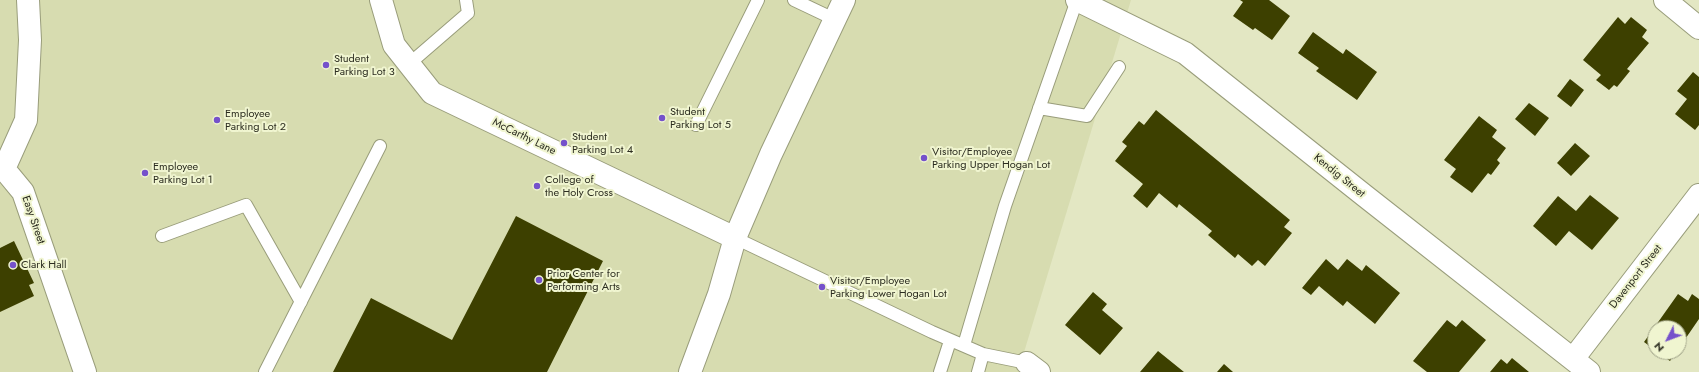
<!DOCTYPE html>
<style>
body{margin:0}
#map{position:relative;width:1699px;height:372px;overflow:hidden;background:#e3e7c3;font-family:Jost,sans-serif}
canvas{display:block}
.north{position:absolute;left:1647px;top:320px;width:40px;height:40px;box-sizing:border-box;background:#f0f5d0;border:1px solid #a2a58a;border-radius:50%;rotate:228deg;font-size:11px;font-weight:700;line-height:16px;text-align:center;color:#2c2d20}
.north::after{content:'';display:block;margin:auto;width:14px;height:18px;background:#7551cb;clip-path:polygon(50% 0,100% 100%,50% 72%,0 100%)}
</style>
<div id="map">
<canvas width="1699" height="372"></canvas>
<div class="north">N</div>
</div>
<script>
const g = document.querySelector('canvas').getContext('2d');
g.lineJoin = 'round';
function fillPath(path, color) {
  g.fillStyle = color;
  g.fill(path, 'evenodd');
}
function trace(path, color, width, dash) {
  g.strokeStyle = color;
  g.lineWidth = width;
  g.lineCap = dash ? 'butt' : 'round';
  g.setLineDash(dash || []);
  g.stroke(path);
}
function write(font, color, halo, rows, align = 'center') {
  g.font = font + ' Jost,sans-serif';
  g.lineWidth = 4;
  g.setLineDash([]);
  g.textBaseline = 'middle';
  g.strokeStyle = halo;
  g.fillStyle = color;
  for (const [text, x, y, turn = 0] of rows) {
    g.save();
    g.translate(x, y);
    g.rotate((+turn || 0) * Math.PI / 180);
    g.textAlign = isNaN(turn) ? turn : align;
    if (halo) g.strokeText(text, 0, 0);
    g.fillText(text, 0, 0);
    g.restore();
  }
}
fillPath(new Path2D(`
 M0,0H1131L1018,372H0Z`), '#d7dcb0');
fillPath(new Path2D(`
 M1240,0H1269L1290,16L1272,40L1255,28L1253,30L1233,16L1243,2Z
 M1618,17L1625,24L1631,17L1647,30L1642,37L1649,43L1627,69L1630,71L1617,87L1614,85L1609,90L1596,80L1601,75L1583,60Z
 M1313,32L1343,54L1346,49L1377,72L1357,100L1316,71L1319,68L1298,53Z
 M1693,72L1699,77V125L1695,130L1675,114L1687,99L1677,91Z
 M1570,79L1584,90L1571,107L1557,96Z
 M1529,103L1549,118L1535,136L1515,119Z
 M1156,110L1290,220L1284,227L1292,233L1265,266L1258,260L1252,266L1238,254L1235,258L1208,235L1212,231L1179,204L1177,208L1159,193L1147,208L1133,196L1143,184L1115,161L1127,146L1122,142L1139,121L1144,125Z
 M1479,116L1497,130L1492,137L1506,148L1497,160L1500,163L1491,175L1488,173L1472,193L1450,177L1456,169L1444,160Z
 M1575,143L1590,156L1571,176L1557,163Z
 M1590,195L1619,218L1592,250L1569,231L1556,246L1533,226L1558,196L1576,211Z
 M516,216L603,261L547,372H333L371,298L452,340Z
 M14,241L34,283L29,285L34,296L0,312V248Z
 M1326,259L1338,270L1347,259L1362,271L1366,265L1400,293L1375,324L1347,301L1343,306L1319,286L1311,295L1302,288Z
 M1093,292L1107,304L1102,310L1123,328L1100,355L1065,325Z
 M1678,294L1688,301L1692,294L1699,299V319L1679,348V328H1655V350L1644,342Z
 M1447,320L1456,327L1462,320L1486,340L1459,372H1427L1413,361Z
 M1158,351L1184,372H1140Z
 M1657,352H1676L1670,361Z
 M1512,358L1529,372H1490L1501,359L1507,364Z
 M1224,364L1233,372H1217Z`), '#3d4000');
const lane = new Path2D(`
 M794,0L834,19
 M409,64L468,13L466,0
 M1039,108L1087,116L1119,67
 M696,125L758,0
 M162,236L246,205L301,302
 M735,238L932,332L983,354L978,372
 M964,345L1005,206L1077,0
 M983,354L1027,363
 M265,372L380,146
 M940,372L950,341`);
const street = new Path2D(`
 M28,0L30,40L26,120L4,169L23,192L85,372
 M381,0L394,45L432,93L735,238
 M1077,0L1185,53L1365,196L1589,372
 M1665,0L1699,28
 M1573,359L1699,195
 M1027,363L1039,372
 M690,372L719,294L735,238L771,154L844,0`);
trace(lane, '#999d7b', 14);
trace(street, '#999d7b', 24);
trace(lane, '#fff', 12);
trace(street, '#fff', 22);
for (const [x, y, r, color] of [
 [326,65,4,"#7551cb"],
 [662,118,4,"#7551cb"],
 [217,120,4,"#7551cb"],
 [564,143,4,"#7551cb"],
 [924,158,4,"#7551cb"],
 [145,173,4,"#7551cb"],
 [537,186,4,"#7551cb"],
 [13,265,4,"#7551cb"],
 [539,280,4,"#7551cb"],
 [822,287,4,"#7551cb"]
]) {
  const dot = new Path2D();
  dot.arc(x, y, r, 0, 2 * Math.PI);
  g.fillStyle = color;
  g.fill(dot);
  trace(dot, '#f0f5d0', 1.5);
}
write('11px', '#2c2d20', '#f0f5d0', [
 ["Student",334,59],
 ["Parking Lot 3",334,72],
 ["Student",670,112],
 ["Parking Lot 5",670,125],
 ["Employee",225,114],
 ["Parking Lot 2",225,127],
 ["Student",572,137],
 ["Parking Lot 4",572,150],
 ["Visitor/Employee",932,152],
 ["Parking Upper Hogan Lot",932,165],
 ["Employee",153,167],
 ["Parking Lot 1",153,180],
 ["College of",545,180],
 ["the Holy Cross",545,193],
 ["Clark Hall",21,265],
 ["Prior Center for",547,274],
 ["Performing Arts",547,287],
 ["Visitor/Employee",830,281],
 ["Parking Lower Hogan Lot",830,294]
], 'left');
write('11px', '#2c2d20', '#f0f5d0', [
 ["McCarthy Lane",524,137,26],
 ["Kendig Street",1339,176,39],
 ["Easy Street",33,220,71],
 ["Davenport Street",1636,277,-52]
]);
</script>
